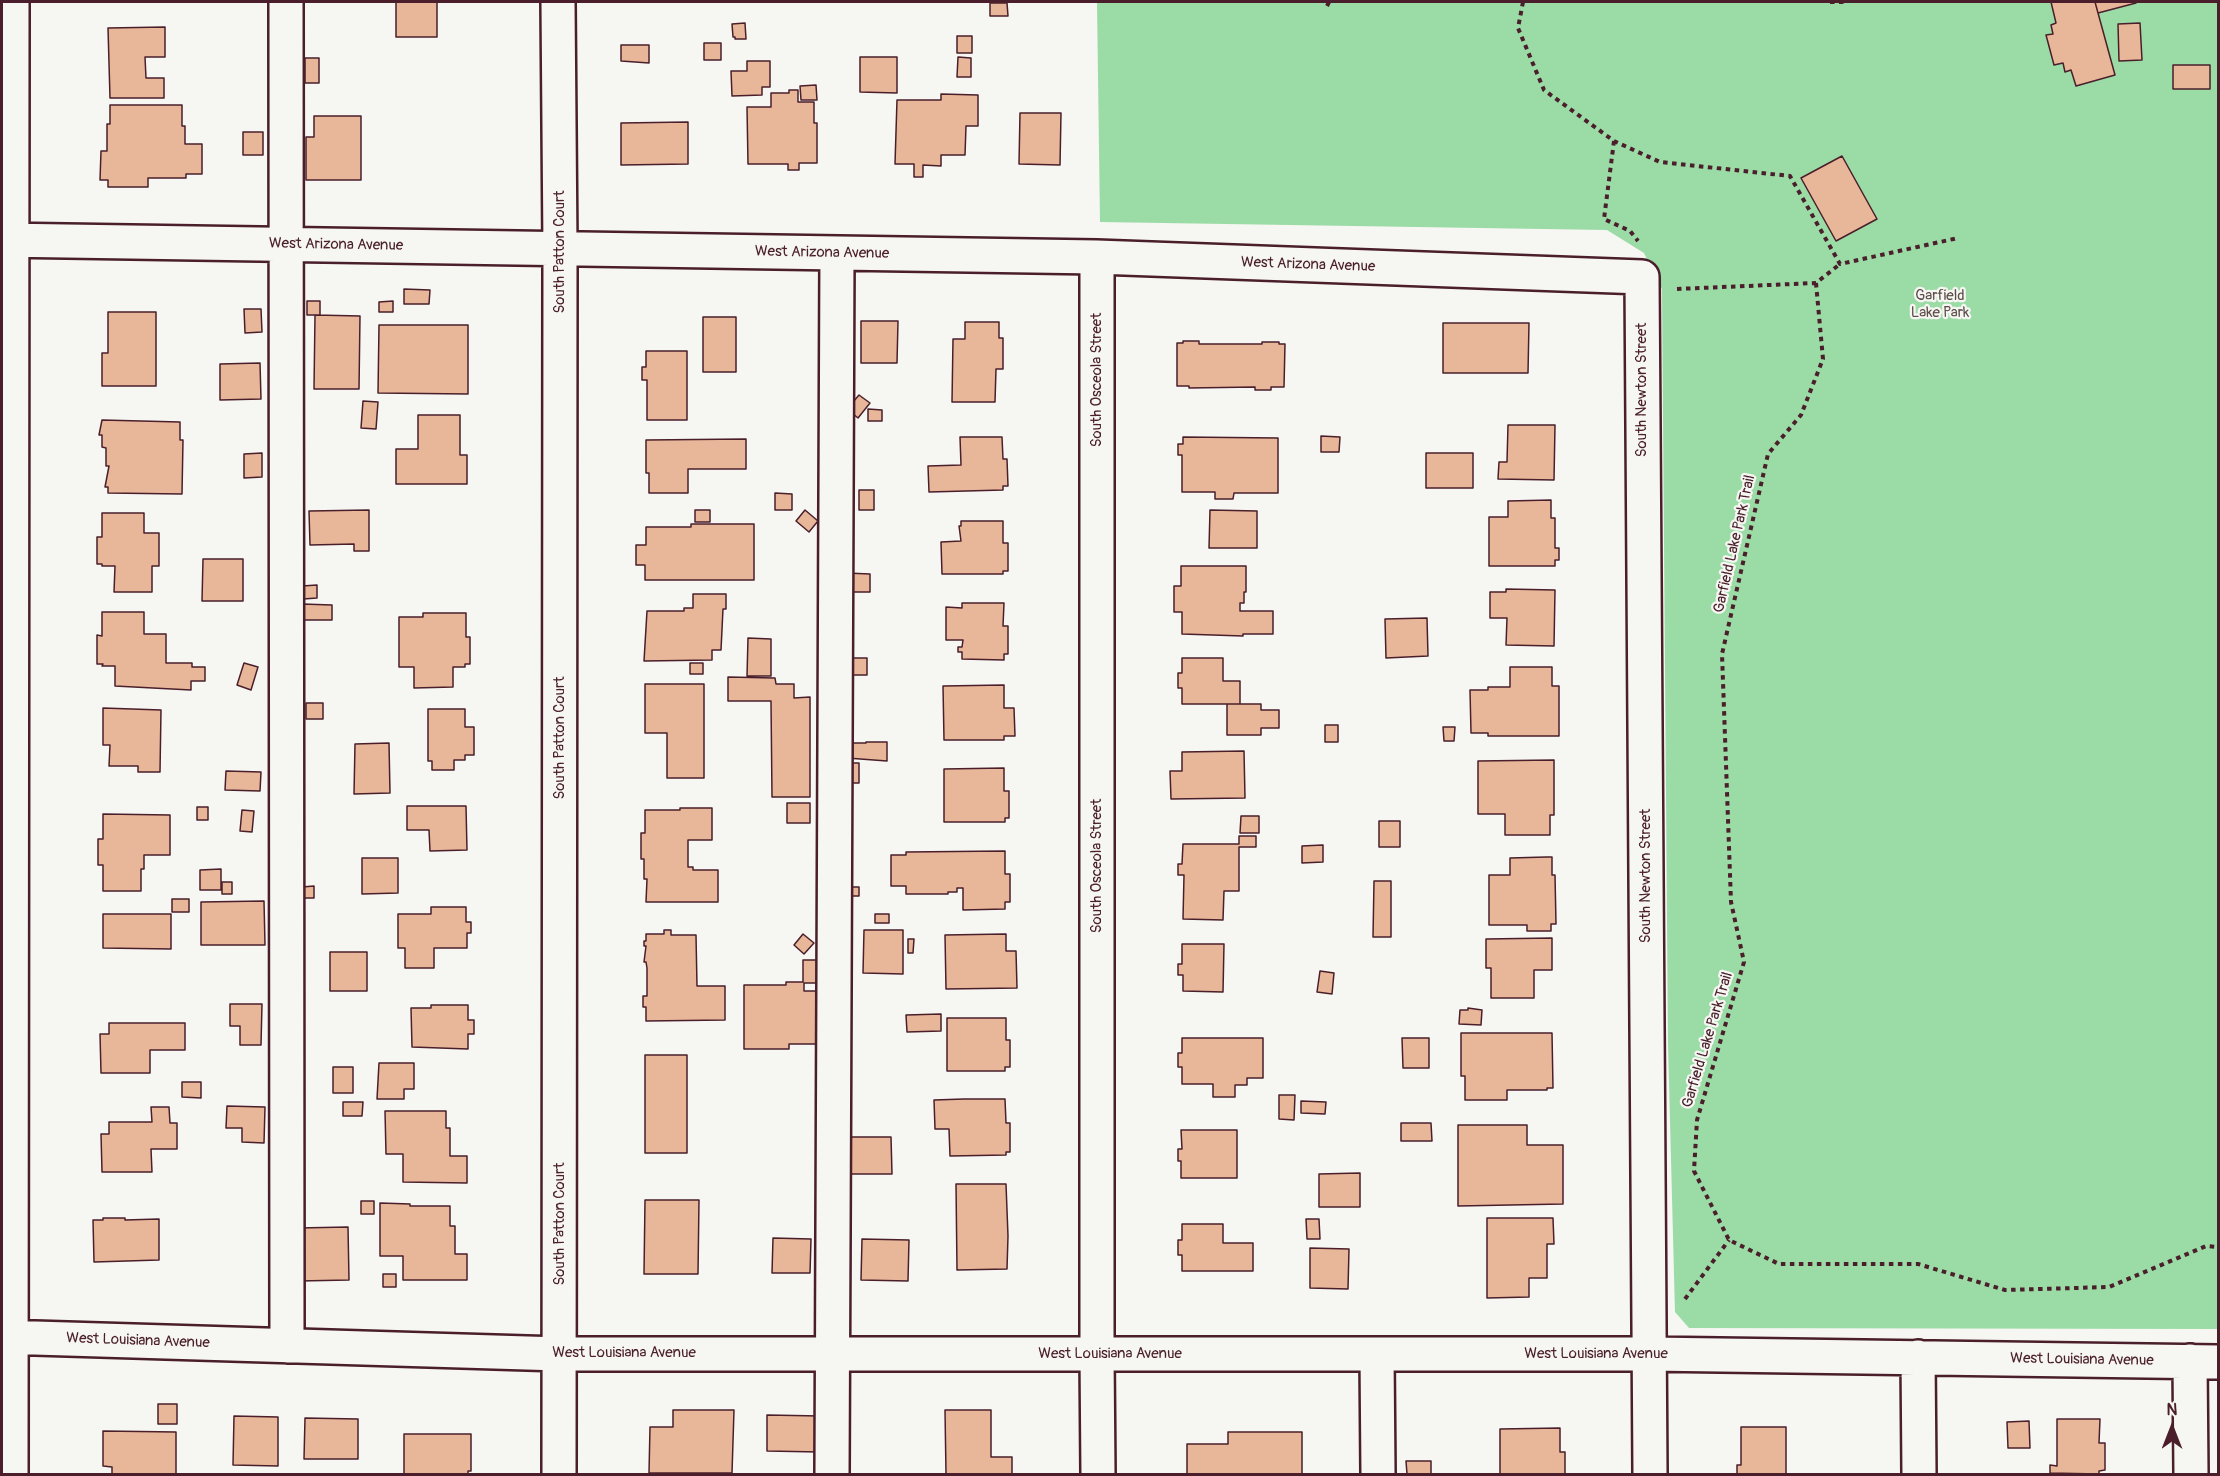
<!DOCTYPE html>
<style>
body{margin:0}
#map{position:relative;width:2220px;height:1476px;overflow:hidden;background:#f6f6f2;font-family:Pangolin,sans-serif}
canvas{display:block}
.frame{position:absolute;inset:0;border:3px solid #4a1f2b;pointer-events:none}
.north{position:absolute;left:2142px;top:1398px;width:60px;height:60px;-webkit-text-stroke:4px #f6f6f2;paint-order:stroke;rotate:0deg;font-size:16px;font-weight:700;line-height:24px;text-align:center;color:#4a1f2b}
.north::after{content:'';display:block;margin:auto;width:21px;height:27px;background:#4a1f2b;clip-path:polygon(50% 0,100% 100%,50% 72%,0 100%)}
</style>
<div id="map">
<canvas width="2220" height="1476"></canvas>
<div class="frame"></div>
<div class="north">N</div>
</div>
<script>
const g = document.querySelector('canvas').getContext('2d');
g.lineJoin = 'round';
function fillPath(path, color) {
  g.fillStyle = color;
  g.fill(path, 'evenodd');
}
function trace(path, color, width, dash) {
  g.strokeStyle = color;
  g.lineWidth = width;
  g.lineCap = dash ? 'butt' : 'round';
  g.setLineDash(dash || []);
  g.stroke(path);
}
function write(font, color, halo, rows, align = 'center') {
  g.font = font + ' Pangolin,sans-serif';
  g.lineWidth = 4.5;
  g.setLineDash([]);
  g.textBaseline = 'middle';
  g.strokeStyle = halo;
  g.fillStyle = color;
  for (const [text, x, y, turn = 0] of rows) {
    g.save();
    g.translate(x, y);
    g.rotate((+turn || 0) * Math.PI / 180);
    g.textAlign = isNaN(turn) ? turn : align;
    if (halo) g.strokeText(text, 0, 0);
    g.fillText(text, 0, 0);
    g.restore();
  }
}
fillPath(new Path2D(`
 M1097,2H2218V1329L1689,1328L1675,1312L1668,1044L1662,289L1644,253L1607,230L1100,222Z`), '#9bdba5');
const building = new Path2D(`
 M396,2H437V37H396Z
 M2051,2H2095L2115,75L2076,86L2071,70L2065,72L2063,63L2054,65L2046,35L2053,34L2051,25L2056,23Z
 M2095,2H2135L2136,3L2098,13Z
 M990,3H1007L1008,16H990Z
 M745,23L746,39H735V37H733L732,24Z
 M2140,23L2142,60L2119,61L2118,24Z
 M165,27V57H145L146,78H164V98H110L108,28Z
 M957,36H972V53H957Z
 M704,43H721V60H704Z
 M621,45H649V63L621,61Z
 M860,57H897V93L860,92Z
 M958,57L971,58V77H957Z
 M305,58H319V83H305Z
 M747,61H770V87H762V95L732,96L731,71H747Z
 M2173,65H2210V89H2173Z
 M816,85L817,100H801L800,86Z
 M789,90H798V102H814V123H817V163H799V170H788V164H748L747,107H771V93H789Z
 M941,94L978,95V126H966L965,155H941V166L923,165V177H914V164H895L897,100H941Z
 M110,105H182V126H185V144H202V174H186V178H148V187H108V180H100L101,151H107V124H110Z
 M1020,113H1061L1060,165L1019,164Z
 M314,116H361V180H306V137H314Z
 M688,122V164L621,165V123Z
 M243,132H263V155H243Z
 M1842,156L1877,219L1836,241L1801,178Z
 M404,289L430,290L429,304H404Z
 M307,301H320V315H307Z
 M393,301V312H379V302Z
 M244,309H261L262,332L245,333Z
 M108,312H156V386H102V353H108Z
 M315,315L360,316L359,389H314Z
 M703,317H736V372H703Z
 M861,321H898L897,363H861Z
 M965,322H999V338H1003V369H996L995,402H952L953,339H965Z
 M1443,323H1529L1528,373H1443Z
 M379,325H468V394L378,393Z
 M1183,341H1199V344H1262V342H1279V344H1285L1284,387H1271V390H1255V387L1189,388V386H1177V343H1183Z
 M646,351H687V420H647V380H642V367H646Z
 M260,363L261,399L220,400V364Z
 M859,395L870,403L858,418L847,409Z
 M363,401L378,402L376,429L361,428Z
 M868,409L882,410V421H868Z
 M418,415H460V455H467V484H396V449H418Z
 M102,420L180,422V440H183L182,494L108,493V487H105L109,466H106V448L102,447V435H99Z
 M1508,425H1555L1554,480L1498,479L1499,462H1507Z
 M1321,436L1340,437L1339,452H1321Z
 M960,437H1002L1003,459H1007L1008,486H1003V490L929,492L928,466L961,465Z
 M1183,437L1278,438V493H1234L1233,499H1215V492H1182V455H1178V444H1183Z
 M746,439V469H688V493H649V473H646V440Z
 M262,453V477L244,478V454Z
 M1426,453H1473V488H1426Z
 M859,490H874V510H859Z
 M775,493L792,494V510H775Z
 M1551,500V518H1555V548H1559V560H1555V566H1489V517H1508V501Z
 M369,510V551H354V544L310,545L309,511Z
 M695,510H710V522H695Z
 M805,510L818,521L809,532L796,521Z
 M1210,510L1257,511V548H1209Z
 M102,513H144V533H159V566H152V592H114L115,566H102V564H97V537H102Z
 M961,521H1003V543H1008V571H1003V574H942L941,542L961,541L959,526H961Z
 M691,524H754V580H645V565H636V545H646V527H691Z
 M203,559H243V601H202Z
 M1181,566H1246V592H1244V603H1240V611H1273V634H1243V636L1182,634V612H1174V586H1181Z
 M846,573L870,574V592H845Z
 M317,585V598L303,599L302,586Z
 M1506,589L1555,590L1554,646L1506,645L1507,618H1490V592H1506Z
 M693,594H726V609H723L721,650H712V660L644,661L647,611H684V608H693Z
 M962,603H1004L1003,626H1008V654H1004V660L962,659V652H958V647H962L963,640H946V607L962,608Z
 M302,604L332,605V620H302Z
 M102,612H144V634H166V663H192V667H205V681H191V690L115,686V666H102L103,664H97V635L102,636Z
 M423,613H466V637H470V664H465V667H453V687L414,688V667H399V617H423Z
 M1427,618L1428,656L1386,658L1385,619Z
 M748,638L771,639V676H747Z
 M845,658H867V675H845Z
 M1182,658H1223V681H1240V704H1182V688H1178V673H1182Z
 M244,663L258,667L251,690L237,685Z
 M690,663H703V674H690Z
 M1510,667H1552V686H1559V736H1488V733H1471L1470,690H1488V687H1510Z
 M728,677L775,678L776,684H794V698L810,697V797H772L771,701H728Z
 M645,684H704V778H667V733H645Z
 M1004,685V708H1014L1015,736H1004V740H944L943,686Z
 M306,703H323V719H306Z
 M1227,704H1261V710H1279V728H1261V735H1227Z
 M103,708L161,710L160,772H138V766H109L110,745H103Z
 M428,709H465V727H474V755H465V760H454V770H432V761H428Z
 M1325,725H1338V742H1325Z
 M1443,727H1455L1454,741H1444Z
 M866,742H887V761L847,758V743H866Z
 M389,743L390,793L354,794L355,744Z
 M1244,751L1245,798L1171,799L1170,771H1182V752Z
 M1554,760V815H1550V835H1505V814H1478V761Z
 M845,763H859V783H845Z
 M1004,768V791H1009V818H1005V822H944V769Z
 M226,771L261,772L260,791L225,790Z
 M787,803H810V823H787Z
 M407,806H466L467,850L430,851L429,830H407Z
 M197,807H208V820H197Z
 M680,808H712V840H688V867H693V870H718V902H646L647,879H644V859H641V833H645V810H680Z
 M242,810L254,811L252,832L240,831Z
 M103,814L170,815V855H144V869H141V891H103V865H98V839H103Z
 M1241,816H1259V833H1240Z
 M1379,821H1400V847H1379Z
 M1239,836H1256V847H1239V891H1224L1223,920L1183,919L1184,875H1178V864H1182L1183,844H1239Z
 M1323,845V862L1302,863V846Z
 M1005,851V874H1010V902H1005V909L963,910V888H957V892H948V894H906V886H891V855H906V852Z
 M1546,857H1552V875H1555L1556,924H1551V931H1527V925H1489V875H1510V858Z
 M362,858H398V893L362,894Z
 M221,869V890H200V870Z
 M1374,881H1391V937H1373Z
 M222,882H232V894H222Z
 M314,886V898H302V887Z
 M848,887H859V896H848Z
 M172,899H189V912H172Z
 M264,901L265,945H201V902Z
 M431,907H466V922H471V933H467V948H434V968H405V948H398V914H431Z
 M103,914H171V949L103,948Z
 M875,914H889V923H875Z
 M664,930H671V935H696L697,986H725V1020L646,1021V1007H643V996H647V968L646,962H644L646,946H644V941H646V934H664Z
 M864,930H903V974L863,973Z
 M803,934L814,943L804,954L794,945Z
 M1006,934V951H1016L1017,988L946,989L945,935Z
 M1552,938V970H1534V998H1491V968H1486V939Z
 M908,939H914L913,953H908Z
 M1182,944H1224L1223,992L1183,991V975H1178V964H1182Z
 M330,952H367V991H330Z
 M803,960H817V983H804V991H818V1044H789V1049H744V985H786V982H803Z
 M1320,971L1334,973L1332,994L1317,992Z
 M230,1004H262L261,1045H240V1026H230Z
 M431,1005H468V1020H474V1034H468V1049L412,1047L411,1008H431Z
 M1468,1008L1482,1010L1481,1025L1459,1024L1460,1010H1468Z
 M941,1014V1031L907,1032L906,1015Z
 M947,1018H1006V1040H1010V1067H1005V1071H947Z
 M109,1023H185V1050H150V1073H101L100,1034H109Z
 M1461,1033H1552L1553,1088H1547V1090H1507V1100H1465V1076H1461Z
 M1182,1038H1263V1078H1247V1085H1235V1097H1213V1084H1182V1067H1178V1053H1182Z
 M1402,1038H1429V1068H1403Z
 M645,1055H687V1153H645Z
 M379,1063H414V1089H404V1099H377Z
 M333,1067H353V1093H333Z
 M182,1082H201V1098L182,1097Z
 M1279,1095H1295L1294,1120L1279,1119Z
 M964,1099H1005L1006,1123H1010V1152H1006V1155L950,1156L949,1129H935L934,1100Z
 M1301,1101L1326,1102L1325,1114L1301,1113Z
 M343,1102H363L362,1116H343Z
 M227,1106L265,1107L264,1143L242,1142V1128H226Z
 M151,1107H169L170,1123H177V1149H151L152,1172H102L101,1134H109V1122H152Z
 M385,1111H446V1128H450V1156H467V1183L403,1182V1154H386Z
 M1401,1123H1431L1432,1141H1401Z
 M1458,1125H1527V1145H1563V1204L1458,1206Z
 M1181,1130H1237V1178H1181V1161H1178V1149H1182Z
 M851,1137H891L892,1174H851Z
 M1360,1173V1207H1319V1174Z
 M956,1184H1006L1008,1236L1007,1269L957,1270Z
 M645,1200H699L698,1274H644Z
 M361,1201H374V1214H361Z
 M380,1203L410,1204V1206H450V1226H455V1254H467V1280H403V1256H380Z
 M103,1218H125V1220L159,1219V1260L94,1262L93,1220H103Z
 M1487,1218H1553L1554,1244H1547V1278H1529V1297L1487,1298Z
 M1306,1219H1319L1320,1239H1307Z
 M1182,1224H1223V1243H1253V1271H1182V1255H1178V1240H1182Z
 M348,1227L349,1280L299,1281L298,1228Z
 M773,1238L811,1239L810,1273H772Z
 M862,1239L909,1240L908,1281L861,1280Z
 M1310,1248L1349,1249L1348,1289L1310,1288Z
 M383,1274H396V1287H383Z
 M158,1404H177V1424H158Z
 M673,1410H734L732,1473H649L650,1427H673Z
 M945,1410H991V1457H1012V1474H946Z
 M767,1415L820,1416L819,1452L767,1451Z
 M234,1416L278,1417V1466L233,1465Z
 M305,1418L358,1419V1459H304Z
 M2057,1419H2100L2099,1443H2105V1470L2099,1471V1474L2050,1473V1465L2057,1466Z
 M2029,1421L2030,1448H2008L2007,1422Z
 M1741,1427H1786V1474H1737V1465H1741Z
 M1560,1428V1452H1565V1474H1500V1429Z
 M103,1431L176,1432V1474H112V1467L103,1466Z
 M1228,1432H1302V1474H1187V1444H1228Z
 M404,1434H471V1471H468V1474H404Z
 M1406,1461H1431V1474H1407Z`);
fillPath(building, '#e8b799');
trace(building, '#4a1f2b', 1.5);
const minor = new Path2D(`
 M286,2L287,1346
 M558,2L560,248L559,1474
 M2,240L1097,257L1642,277L1650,1474
 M1097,257V1354L1098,1474
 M2,1337L560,1354H1649L2218,1362
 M1377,1354L1378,1474
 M1918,1357L1919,1474
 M2190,1361L2191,1474
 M11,1474L12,2
 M832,1474L837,253`);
trace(minor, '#4a1f2b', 38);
trace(new Path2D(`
 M1523,2L1518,28L1544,90L1614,141L1660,162L1790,176L1840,264L1958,238
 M1830,2H1846
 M1327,6L1329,2
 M1614,141L1604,219L1630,231L1638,241
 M1816,283L1823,359L1801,415L1768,454L1722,654L1731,902L1744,962L1697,1120L1694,1171L1729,1240L1779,1264H1918L2005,1290L2109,1287L2206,1246L2218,1247
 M1677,289L1816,283L1840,264
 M1685,1299L1729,1240`), '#4a1f2b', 4, [4.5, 4.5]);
trace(minor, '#f6f6f2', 33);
write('15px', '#4a1f2b', '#f6f6f2', [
 ["West Arizona Avenue",336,245,1],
 ["South Patton Court",560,252,-90],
 ["West Arizona Avenue",822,253,1],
 ["West Arizona Avenue",1308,265,2],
 ["South Osceola Street",1097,380,-90],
 ["South Newton Street",1642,390,-90],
 ["Garfield Lake Park Trail",1735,544,-77],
 ["South Patton Court",560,738,-90],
 ["South Osceola Street",1097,866,-90],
 ["South Newton Street",1646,876,-90],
 ["Garfield Lake Park Trail",1708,1040,-73],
 ["South Patton Court",560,1224,-90],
 ["West Louisiana Avenue",138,1341,2],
 ["West Louisiana Avenue",624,1353],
 ["West Louisiana Avenue",1110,1354],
 ["West Louisiana Avenue",1596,1354],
 ["West Louisiana Avenue",2082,1360,1]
]);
write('15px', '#5e4e4a', '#f6f6f2', [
 ["Garfield",1940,296],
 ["Lake Park",1940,313]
]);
</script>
